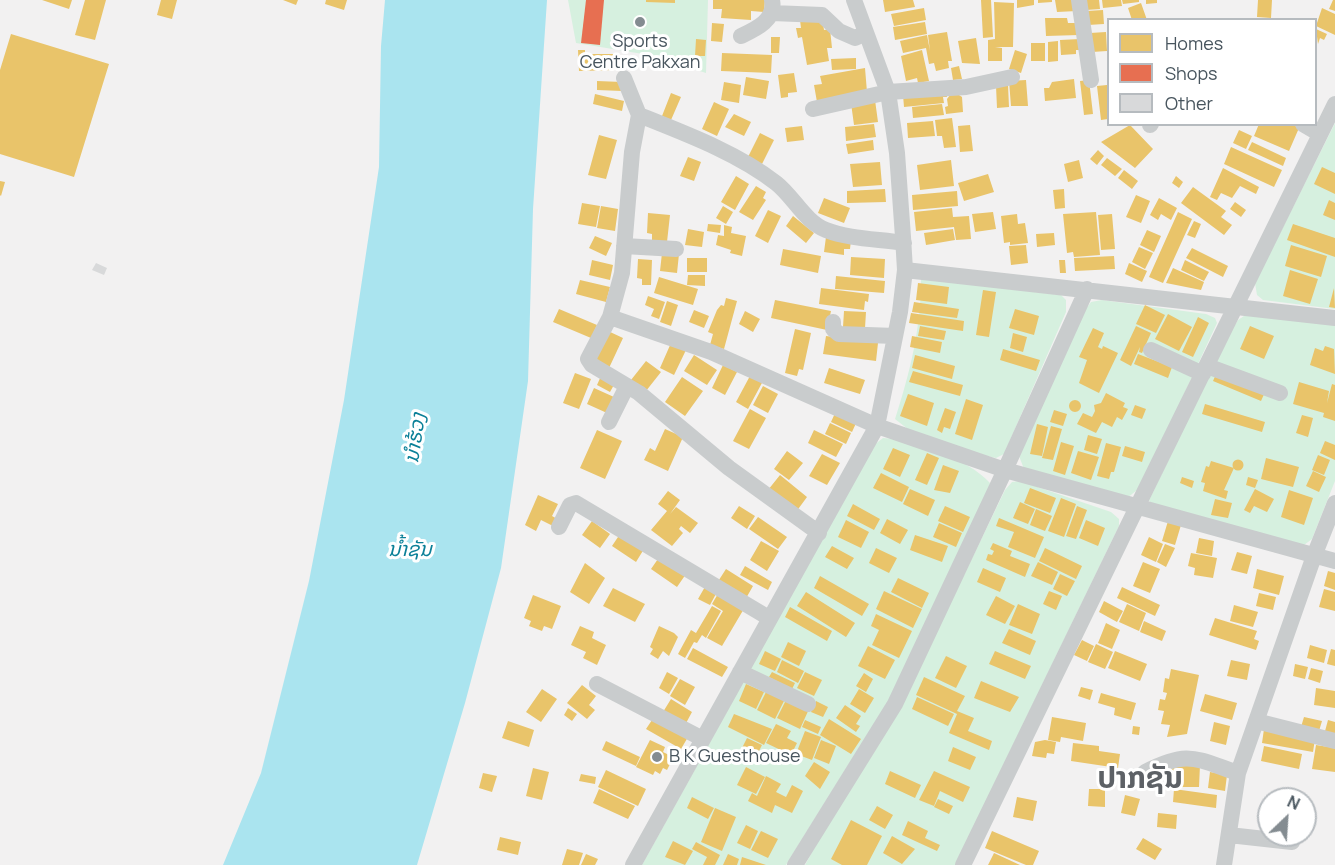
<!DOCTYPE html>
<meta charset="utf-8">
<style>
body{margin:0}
#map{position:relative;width:1335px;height:865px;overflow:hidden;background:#f2f1f1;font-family:Manrope,sans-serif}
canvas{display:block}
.legend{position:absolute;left:1107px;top:18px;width:210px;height:108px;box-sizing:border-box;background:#fff;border:2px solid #b6bbbf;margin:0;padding:8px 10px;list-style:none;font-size:18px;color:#48555e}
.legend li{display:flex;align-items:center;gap:12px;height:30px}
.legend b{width:30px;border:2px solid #b6bbbf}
.north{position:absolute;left:1257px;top:787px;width:60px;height:60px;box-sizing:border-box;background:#fff;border:2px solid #b6bbbf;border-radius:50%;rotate:25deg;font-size:16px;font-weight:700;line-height:24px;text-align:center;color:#48555e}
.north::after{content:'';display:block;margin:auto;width:21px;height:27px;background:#848c91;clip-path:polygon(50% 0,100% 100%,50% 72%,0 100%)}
</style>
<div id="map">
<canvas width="1335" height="865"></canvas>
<ul class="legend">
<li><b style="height:16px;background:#e9c46a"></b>Homes</li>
<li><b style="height:16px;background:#e76f51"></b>Shops</li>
<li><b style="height:16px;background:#d8d9da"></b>Other</li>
</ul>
<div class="north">N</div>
</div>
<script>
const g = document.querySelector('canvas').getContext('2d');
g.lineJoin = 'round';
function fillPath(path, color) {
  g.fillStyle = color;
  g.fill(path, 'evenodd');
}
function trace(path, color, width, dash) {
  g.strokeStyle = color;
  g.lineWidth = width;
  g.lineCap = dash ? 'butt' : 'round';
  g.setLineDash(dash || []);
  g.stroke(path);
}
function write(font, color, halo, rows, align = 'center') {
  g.font = font + ' Manrope,"Noto Sans Lao",sans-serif';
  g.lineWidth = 6;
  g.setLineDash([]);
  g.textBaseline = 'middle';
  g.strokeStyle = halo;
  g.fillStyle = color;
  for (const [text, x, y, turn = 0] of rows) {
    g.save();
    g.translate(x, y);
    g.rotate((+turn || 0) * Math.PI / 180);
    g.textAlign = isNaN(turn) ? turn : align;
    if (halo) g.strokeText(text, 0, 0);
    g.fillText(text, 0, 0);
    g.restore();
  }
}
fillPath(new Path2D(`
 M568,0H708L706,73L649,55L576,43Z
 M1335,123V309L1263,300L1257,295L1255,283Z
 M921,279L1061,295L1066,300V312L1004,454L996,458L987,456L909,430L895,419C910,373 921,328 921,279Z
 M1102,300L1206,314L1215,318L1217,323L1141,487L1127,498L1024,469L1019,456L1086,309L1091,302Z
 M1247,314L1335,325V481L1312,539L1304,545L1152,506L1149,500L1231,331L1238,320Z
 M883,438C916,440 968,459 990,483L985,504L890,698L786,865H642L874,445Z
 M1020,481L1111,512L1119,519V526L955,865H805L963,577L1005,490L1012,482Z`), '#d6f0df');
fillPath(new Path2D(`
 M385,0H547L533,209L528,381L501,568L465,703L417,865H223L261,773L309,581L344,400L379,167L381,46Z`), '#aae4ef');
fillPath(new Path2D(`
 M42,0H72L69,9Z
 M85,0H106L95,40L75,35Z
 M161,0H177L172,19L157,15Z
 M283,0H298L296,5Z
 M326,0H347L344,10L325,4Z
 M646,0H675V3L646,2Z
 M713,0H765L764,12L751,11V20L721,18L722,9H713Z
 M883,0H913L915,7L885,12Z
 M981,0H991L993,37L983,38Z
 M1017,0H1034V5L1017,8Z
 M1038,0H1052V2L1038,3Z
 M1055,0H1076L1077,11L1057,12Z
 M1086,0H1099L1100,9L1086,10Z
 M1102,0H1121L1122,6L1103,8Z
 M1122,0H1139V2L1123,4Z
 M1146,0H1157V3L1146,4Z
 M1258,0H1272L1271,18L1257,17Z
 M1333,0H1335V11L1329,9Z
 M994,2L1014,3L1013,47H995L1002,48V61H988V40L995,39Z
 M1141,3L1147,20H1132L1128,8Z
 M924,8L926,20L894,26L891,14Z
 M1322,8L1335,14V35L1316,26Z
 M1103,10L1104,24L1088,25L1087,11Z
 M822,17L824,30L830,29L832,48H827L829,61L807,65L802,37L798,38L796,28H801L800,20Z
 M1045,18H1067L1068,23H1078L1079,35L1046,36Z
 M925,22L927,34L895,40L893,27Z
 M712,23L724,24L722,42L711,41Z
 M1316,29L1327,34L1324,40L1320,38L1318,44Z
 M947,32L952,61H948L949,68L936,71L934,63L929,64L926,48L903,53L900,41L927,35L930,51L928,35Z
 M1106,32L1107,51L1092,52L1090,33Z
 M11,34L109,64L74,177L0,154V70Z
 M771,37H780L779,53H771Z
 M976,38L980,64L962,63L958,41Z
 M696,39L706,40L705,56H695Z
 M1080,39L1081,50H1076V54L1061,55L1060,40Z
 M1058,41V61L1048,62V42Z
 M1031,43H1045V61H1031Z
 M578,50H585V54H615V70L579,71Z
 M922,50L929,81L918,83L917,78L906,81L901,56Z
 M1015,50L1027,54L1021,73L1009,69Z
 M722,53L772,55L771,73L721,71Z
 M856,58V69L832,70L831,59Z
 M959,66L962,79L953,80L951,68Z
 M865,68L867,92L817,102L814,85L822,84L820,76Z
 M794,73L797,92L788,93V97L781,98L778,75Z
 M746,77L769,81L766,99L743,95Z
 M1074,79L1076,98L1045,101L1044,88H1049L1052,82Z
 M1026,80L1028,106H1011L1009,81Z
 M1089,80L1093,114L1084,115L1080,81Z
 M597,81L622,82V91L597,90Z
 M724,82L741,85L739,103L721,100Z
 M1008,85L1009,107L997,108L996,86Z
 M1107,85L1108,119L1101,120L1097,86Z
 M946,90L947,97H943L944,103L904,107L903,95Z
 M671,93L681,97L671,120L662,116Z
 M595,94L624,101L622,111L593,104Z
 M950,95H959L962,97L963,112L946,114L945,107L948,106L947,99Z
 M875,100L878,122L854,125L851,103Z
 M714,102L729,109L717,136L702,129Z
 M942,104L944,115L913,118L912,107Z
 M734,114L751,122L744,136L725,127Z
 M952,118L956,147L944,148L942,136H937L935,120Z
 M933,121L935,136L908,138L907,123Z
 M874,124L876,137L846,141L845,127Z
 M1259,124H1292L1299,128L1289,151L1254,136Z
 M970,125L973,151L960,152L958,126Z
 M1130,125L1153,149L1135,168L1101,142Z
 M802,126L804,140L787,142L785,128Z
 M1239,130L1252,136L1246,149L1233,143Z
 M760,133L774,140L762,164L748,157Z
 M599,135L617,140L606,179L588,175Z
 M873,140L874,150L848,154L846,144Z
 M1252,142L1286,158L1283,166L1248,150Z
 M1231,147L1282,170L1274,187L1224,164Z
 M1098,150L1104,156L1097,165L1090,159Z
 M688,157L701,162L694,181L680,176Z
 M1107,158L1122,169L1115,176L1101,165Z
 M951,160L954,186L920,190L917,165Z
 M1079,160L1083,178L1068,182L1064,164Z
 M880,162L882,185L853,187L850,164Z
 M1322,167L1335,173V194L1314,184Z
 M1223,168L1259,187L1256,194L1240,186L1232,198L1221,193L1217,200L1210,197Z
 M1124,170L1138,181L1132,189L1118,178Z
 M988,174L994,192L964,201L958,183Z
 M736,176L749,184L735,210L721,202Z
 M1176,176L1183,182L1179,188L1172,183Z
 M0,181L5,182L1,196L0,195Z
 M756,186L766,192L763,198L766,200L753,220L739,212Z
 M1193,187L1226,211L1221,217L1232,225L1224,235L1181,203Z
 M885,189L886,202L847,203V191Z
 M1064,189L1065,208L1055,209L1053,190Z
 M957,191L958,206L913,210L912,195Z
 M1136,195L1150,201L1141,223L1126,217Z
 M824,198L850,208L844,223L818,213Z
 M1159,198L1177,208L1171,220L1161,214L1158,220L1150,215Z
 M1329,200L1335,203V220L1323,215Z
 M1235,202L1246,210L1241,217L1230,209Z
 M582,203L600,206L596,227L578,224Z
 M601,206L618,209L615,231L597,228Z
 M723,206L733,212L726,224L716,218Z
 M952,208L953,217L969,216L971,239L956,240L954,227L916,231L914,212Z
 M768,210L781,216L768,243L755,236Z
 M993,212L996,229L975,232L972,214Z
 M1096,212L1100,255L1074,257L1073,252L1067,253L1063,214Z
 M1178,212L1192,219L1163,283L1149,277Z
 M648,213L670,215L667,242L652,241V234L647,233Z
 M1017,214L1018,224L1025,223L1028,243L1010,245V242L1004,243L1001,216Z
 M1112,214L1115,249L1101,250L1098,215Z
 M793,216L814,233L806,243L786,226Z
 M1194,221L1201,224L1195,238L1187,235Z
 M708,224L721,225L720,233L707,231Z
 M1293,224L1335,238V257L1287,240Z
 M724,225L732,227L731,233L746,236L742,256L730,253L731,250L716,245L718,235L724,236Z
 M688,229L704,232L702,247L685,245Z
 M953,229L955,240L926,245L924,233Z
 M1147,230L1161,236L1154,252L1140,245Z
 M1054,233L1055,245L1037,247L1036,234Z
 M595,236L612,243L606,256L589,248Z
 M826,237L851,240L850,249H844V255L824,252Z
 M1026,245L1028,263L1011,265L1009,246Z
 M1291,245L1327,256L1321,277L1285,266Z
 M1139,247L1153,253L1145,269L1132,262Z
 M1192,248L1228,266L1223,277L1186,258Z
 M783,249L821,256L818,273L780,265Z
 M662,253L679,254L677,273L660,271Z
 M1114,256L1115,269L1075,271L1074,258Z
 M851,257L885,259L884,278L850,275Z
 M687,258H707V272H687Z
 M638,259L652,260L651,285H642V279L637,278Z
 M592,260L613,265L610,280L589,275Z
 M1059,260H1065L1066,273H1060Z
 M1185,260L1209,272L1204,281L1181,270Z
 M1129,263L1147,271L1142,282L1125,274Z
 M1173,268L1204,282L1201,290L1166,283Z
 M1290,270L1318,279L1310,304L1283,296Z
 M688,275H705V286L687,285Z
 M836,276L885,281L884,293L835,289Z
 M659,277L698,289L693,305L654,293Z
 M580,280L610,287L606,302L576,294Z
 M918,283L949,287L947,304L916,300Z
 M821,288L869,294L868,302L865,301L864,310L819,304Z
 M1334,288L1335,308L1329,307Z
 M983,290L996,292L989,337L976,335Z
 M648,296L665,302L659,319L651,316L654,309L645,305Z
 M726,298L737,301L724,349L710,345L713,334L708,332L717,310L721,305L724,306Z
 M775,300L831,311L827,330L771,318Z
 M667,301L678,305L671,326L660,322Z
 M914,302L959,309L957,318L912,312Z
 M1145,305L1165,315L1156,333L1136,324Z
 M559,309L597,325L591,338L553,322Z
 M1015,309L1039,316L1034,335L1009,328Z
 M694,310L709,316L704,328L689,322Z
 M745,311L760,319L753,332L739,324Z
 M844,311L866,312L865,328L843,327Z
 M911,313L964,321L963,331L909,323Z
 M1168,314L1192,327L1179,351L1155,339Z
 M1198,317L1209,323L1193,357L1182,352Z
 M920,326L946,331L944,340L918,336Z
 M1136,326L1151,333L1142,353L1139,352L1140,347L1131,366L1120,360Z
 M1250,326L1274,336L1264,359L1240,349Z
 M1093,328L1104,333L1098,347L1102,349L1103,346L1118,353L1099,393L1079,383L1087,360L1079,357Z
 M795,329L811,333L803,370L799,369L797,376L785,373Z
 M608,331L623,338L609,368L594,360Z
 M1013,333L1027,337L1023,352L1010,348Z
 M826,336L878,343L876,361L823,354Z
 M912,336L942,342L940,353L910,347Z
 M671,343L686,350L674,375L660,368Z
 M1325,346L1334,349L1335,374L1310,365L1315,348L1323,351Z
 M1003,349L1040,360L1036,371L1000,360Z
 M1138,354L1172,367L1168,378L1134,364Z
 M694,355L717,370L707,385L684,371Z
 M915,355L955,366L952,379L912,368Z
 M646,361L661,372L646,391L631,380Z
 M723,365L737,372L725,395L712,388Z
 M829,368L865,380L860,394L824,383Z
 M913,371L963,385L960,396L909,382Z
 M1217,372L1265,392L1261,401L1213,381Z
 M575,373L591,379L579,409L563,403Z
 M751,374L763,381L748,409L736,402Z
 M601,376L615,383L610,392L597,385Z
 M682,377L703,391L685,416L665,402Z
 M1299,382L1329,391L1327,403L1332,384L1335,385V421L1323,417L1324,413L1293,404Z
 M763,386L778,394L768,413L753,405Z
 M594,388L614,397L607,413L587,404Z
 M1106,393L1125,403L1123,407L1128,409L1122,420L1117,417L1112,427L1102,422L1096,433L1077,424L1083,413L1092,417L1095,411L1094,405L1101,403Z
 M908,394L934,403L927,426L900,416Z
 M966,399L983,405L972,440L955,434Z
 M1069 406a6 6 0 1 1 12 0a6 6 0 1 1-12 0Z
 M1205,404L1265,422L1262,432L1202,414Z
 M1135,405L1146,409L1142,419L1131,415Z
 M945,408L956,412L950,429L944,427L942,433L937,430Z
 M750,409L766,418L749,449L733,441Z
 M1054,410L1067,414L1063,426L1050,422Z
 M836,411L857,421L852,432L831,422Z
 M1302,415L1313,418L1308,437L1296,433Z
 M830,423L851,433L846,444L825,434Z
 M1037,424L1048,427L1042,456L1030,454Z
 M1051,426L1062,429L1053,460L1042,458Z
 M665,429L683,437L668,471L644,460L650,448L655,451Z
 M597,430L622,441L605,479L580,468Z
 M814,430L843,444L836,457L808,443Z
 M1088,435L1102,439L1097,454L1084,450Z
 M1325,441L1335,445V460L1320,453Z
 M1061,442L1074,446L1065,475L1053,471Z
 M1106,443L1121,447L1114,472H1111L1109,479L1097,476Z
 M1125,446L1145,452L1142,462L1122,456Z
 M893,448L910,455L900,477L883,469Z
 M787,451L803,463L789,480L774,469Z
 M1078,451L1099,457L1091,480L1071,473Z
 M927,453L939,458L927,485L915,480Z
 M822,454L840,463L827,485L809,476Z
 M1318,455L1330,460L1324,475L1312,470Z
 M1266,458L1299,467L1293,487L1261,479Z
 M1232.5 465a5.5 5.5 0 1 1 11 0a5.5 5.5 0 1 1-11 0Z
 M1211,461L1234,468L1224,490L1228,491L1226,499L1203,491L1205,483L1201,482L1206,466L1209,467Z
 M943,465L959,471L950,493L934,490Z
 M1313,471L1326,477L1319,492L1306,486Z
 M881,473L909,487L902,502L873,488Z
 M780,475L807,497L796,512L768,490Z
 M1182,477L1194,481L1192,488L1180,483Z
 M1248,477L1258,480L1255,488L1246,485Z
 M1030,488L1056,498L1050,513L1024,503Z
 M910,489L935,500L928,516L903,504Z
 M1255,489L1274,499L1267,512L1254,506L1250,513L1244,510Z
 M1289,490L1313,498L1304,525L1281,517Z
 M668,491L680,500L670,514L676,507L698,523L690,533L681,526L679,529L683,533L672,546L651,530L667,511L658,504Z
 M538,495L558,504L552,516L559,520L555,527L541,520L536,531L525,525Z
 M1061,498L1076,504L1064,537L1048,531Z
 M1215,499L1232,503L1228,518L1211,515Z
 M1020,502L1035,509L1028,524L1013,518Z
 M853,504L880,519L874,530L847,516Z
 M739,506L755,516L747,529L731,518Z
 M945,506L970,517L963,532L938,521Z
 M1077,506L1087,510L1076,539L1066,536Z
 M1036,509L1052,516L1045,531L1030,525Z
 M758,517L787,537L778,549L749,529Z
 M999,518L1044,537L1035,558L1008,547L1014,532L996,526Z
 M887,519L908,530L900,544L880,533Z
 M846,520L869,532L861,548L838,537Z
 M1086,520L1105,528L1098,546L1079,538Z
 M592,521L610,534L600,548L582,535Z
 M1168,521L1181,525L1175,545L1162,541Z
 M939,523L962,533L956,547L933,537Z
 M620,534L644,549L636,562L612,546Z
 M915,535L948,546L942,562L910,550Z
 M1149,537L1163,544L1156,562L1141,555Z
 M1199,538L1214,541L1212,556L1196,553Z
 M761,541L779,551L767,571L750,560Z
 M993,543L1012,551L1010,556L1030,564L1025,577L986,560L988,554L992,555L994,551L990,549Z
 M1165,544L1175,548L1166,567L1157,562Z
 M832,546L854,558L847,569L825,557Z
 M876,548L897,558L889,573L869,563Z
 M1045,548L1082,566L1076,579L1039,561Z
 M1237,552L1252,556L1247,574L1231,570Z
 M1191,553L1217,558L1213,578L1194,575L1195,568L1188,566Z
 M660,556L686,574L677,587L651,569Z
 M1038,562L1058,572L1052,585L1031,576Z
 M1143,562L1160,569L1150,593L1133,586Z
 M585,563L605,578L589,604L570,592Z
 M745,566L772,582L768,590L740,575Z
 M983,568L1006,578L1000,592L977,582Z
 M726,569L753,586L745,600L717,583Z
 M1257,569L1284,576L1279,595L1253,588Z
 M1328,571L1335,573V590L1324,586Z
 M1060,574L1075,581L1067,596L1053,589Z
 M820,576L869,604L862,616L814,588Z
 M898,578L929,593L922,608L891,592Z
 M706,585L717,592L710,605L698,599Z
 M1122,587L1160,605L1155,616L1117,598Z
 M613,588L645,604L635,622L603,606Z
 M1324,589L1335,592V611L1319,607Z
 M884,591L922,609L913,628L876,609Z
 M1049,591L1062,596L1056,610L1043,604Z
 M719,592L745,607L722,646L707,638L723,611L712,604Z
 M806,592L855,623L846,637L797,606Z
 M1259,593L1276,597L1273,610L1256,606Z
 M533,595L561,606L552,629L544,626L542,631L529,626L531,621L524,618Z
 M996,596L1015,606L1005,624L986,615Z
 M1104,601L1123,611L1117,622L1099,612Z
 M1018,604L1040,614L1032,634L1009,625Z
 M1127,604L1146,613L1139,631L1119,622Z
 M1234,605L1258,612L1253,627L1230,621Z
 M712,606L721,611L706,638L702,635L697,643L694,642L685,658L678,654L691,630L696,633Z
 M790,607L832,631L827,641L785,617Z
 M876,614L912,631L899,658L872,645L879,630L871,626Z
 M1215,618L1257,631L1254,639L1259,641L1256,650L1209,635Z
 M1144,621L1166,631L1162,641L1140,632Z
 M1106,623L1120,630L1112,649L1098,643Z
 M580,626L594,632L592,638L606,645L597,665L583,658L586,652L571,645Z
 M659,626L674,633L678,637L669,656L663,651L658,659L650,654L653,649L650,647Z
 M1009,629L1036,641L1030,655L1002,643Z
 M1082,640L1094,646L1087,661L1074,655Z
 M788,642L806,651L799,666L781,657Z
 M1096,644L1113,652L1105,669L1088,662Z
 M1310,645L1327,650L1324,663L1307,658Z
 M868,646L895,660L885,679L858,666Z
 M693,648L728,667L722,677L687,659Z
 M1331,649L1335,650V666L1327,664Z
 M765,651L781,659L775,671L759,664Z
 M995,651L1031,666L1025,679L989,664Z
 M1115,651L1147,664L1140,681L1108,668Z
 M946,656L967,666L956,688L935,678Z
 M782,660L804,671L798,683L777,672Z
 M1231,660L1250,664L1247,680L1227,676Z
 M1295,664L1308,667L1305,679L1293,676Z
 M1311,668L1323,671L1320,683L1308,679Z
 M1171,669L1199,675L1187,734L1167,737L1170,725L1161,724L1164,711L1158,710L1160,699L1165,700L1167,693L1163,692L1165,678L1169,679Z
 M667,672L678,678L669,694L659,688Z
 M772,672L795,683L792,689L769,677Z
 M805,672L822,680L814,696L797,688Z
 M864,673L873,679L866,692L856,686Z
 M924,677L965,696L957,711L974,718L968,731L992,741L989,750L949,733L957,714L916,695Z
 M680,679L695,687L685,705L670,696Z
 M981,681L1019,697L1010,712L974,698Z
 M746,684L764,692L756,709L739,701Z
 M582,685L596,696L589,705L595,710L587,719L567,703Z
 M1081,687L1093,690L1090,700L1078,696Z
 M768,688L786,697L775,719L757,710Z
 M1316,688L1335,691V708L1314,705Z
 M542,689L557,699L541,722L526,712Z
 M859,689L874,698L865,713L850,704Z
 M1101,693L1136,703L1131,720L1114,715L1115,708L1098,703Z
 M1205,694L1237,703L1232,720L1200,711Z
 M917,697L954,714L948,726L912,709Z
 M787,698L809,709L800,729L777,718Z
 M671,699L692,712L685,725L663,712Z
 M816,701L828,707L823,717L811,712Z
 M845,705L861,716L856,724L860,726L856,732L836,718Z
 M568,708L577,714L572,721L564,715Z
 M734,714L772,729L764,745L728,727Z
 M654,717L688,737L681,749L646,729Z
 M1052,717L1086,723L1083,741L1061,737L1060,742L1048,740Z
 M1304,717L1322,721L1319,731L1301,727Z
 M829,719L861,739L851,754L820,735Z
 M805,720L821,727L818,734L802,727Z
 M1328,720L1335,722V738L1324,735Z
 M508,721L534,730L529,747L502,738Z
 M1214,722L1230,726L1226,745L1210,741Z
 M776,724L791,731L787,738L797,743L791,755L766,743Z
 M1133,726L1140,727L1139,735L1132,734Z
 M1264,729L1315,739L1313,752L1262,743Z
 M805,731L821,737L812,760L796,754Z
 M747,738L762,745L754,761L739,754Z
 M650,740L665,747L663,752L669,755L667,760L671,762L667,770L663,768L660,774L655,771L653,775L636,767Z
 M821,740L836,746L829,764L814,758Z
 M1045,740L1056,742L1054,754L1047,753L1046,758L1032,756L1035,742Z
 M606,741L640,757L636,766L602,750Z
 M1073,743L1099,746V751L1120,754L1118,768L1071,761Z
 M1316,745L1335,748V772L1312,769Z
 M1264,746L1302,754L1299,769L1261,761Z
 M953,747L976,757L970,770L948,761Z
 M814,762L830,772L820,789L805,776Z
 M1170,763L1200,765L1199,787H1165L1166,769Z
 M746,767L765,777L756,794L737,785Z
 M533,768L549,772L542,800L526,796Z
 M606,770L646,789L638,806L598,787Z
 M890,771L921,785L915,798L885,784Z
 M934,771L970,787L963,802L940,791L934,806L919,800Z
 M1210,772L1227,775L1225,791L1208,788Z
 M483,773L497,776L492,792L479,788Z
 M581,774L596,777L595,784L579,781Z
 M766,776L781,784L776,792L786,797L792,785L803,791L792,813L775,805L772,813L748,801L752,793L757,796Z
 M599,789L635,806L628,819L593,803Z
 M1089,789H1105V807L1088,806Z
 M1174,789L1217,795L1216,808L1173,802Z
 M1125,795L1140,799L1135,816L1121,813Z
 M692,797L714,808L708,819L687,808Z
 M1017,797L1037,801L1033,821L1013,817Z
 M938,799L953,806L949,814L934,807Z
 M877,806L893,815L885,829L869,820Z
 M715,808L736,817L722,851L701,842Z
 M1158,813L1177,815L1176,829L1157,827Z
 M851,820L882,836L867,865H842L831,859Z
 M908,821L928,831L925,838L940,845L937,851L902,835Z
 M746,825L758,831L750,849L737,843Z
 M761,831L778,839L768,858L751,850Z
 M992,831L1039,851L1033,865H1026L985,848Z
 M892,836L915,849L902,864L883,853Z
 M500,837L521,842L518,855L497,850Z
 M1143,838L1162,849L1155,860L1136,849Z
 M673,841L693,851L685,865L665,857Z
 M696,842L720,855L715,865H703L707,857L692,849Z
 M567,849L583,853L579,865H562Z
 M994,853L1020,865H988Z
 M586,854L598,859L595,865H581Z
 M728,854L739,859L737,865H723Z
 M742,857L766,865H740Z`), '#e9c46a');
fillPath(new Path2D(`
 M586,0H604L600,45L581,43Z`), '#e76f51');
fillPath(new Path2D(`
 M96,263L107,268L104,275L92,270Z`), '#d8d9da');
trace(new Path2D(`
 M1079,0L1091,80
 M772,13L822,15L839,31L855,38L866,33
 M741,36C756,29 776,20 772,0
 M624,78L639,115C684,133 738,153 776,183C793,196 805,222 826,230C849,239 879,239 904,243
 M813,109L888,92L966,87L1012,77
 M639,115L632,152L622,273L610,317L588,359L592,365L639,393L729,468L819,533
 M1303,124L1320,134
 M1150,125L1151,124
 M624,246L676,249
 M905,270L1335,318
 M610,317L711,352L877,426L1005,470L1335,561
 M833,322V329L839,334L895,336
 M1151,350L1203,374
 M1207,366L1280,393
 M609,422L627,386
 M559,527L570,505L576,503L769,618
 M740,672L808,704
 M597,684L703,739
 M1256,721L1335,741
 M1145,772C1188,750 1194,758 1238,773
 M1229,835L1292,842
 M633,865L877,426L900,312L905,270L903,237L897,153L888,92L854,0
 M795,865L895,704L1005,470L1087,289
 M963,865C1086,611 1210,357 1335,104
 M1224,865L1238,773L1314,556L1335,503`), '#c9cccd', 16);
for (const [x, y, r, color] of [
 [640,22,6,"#848c91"],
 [657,757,6,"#848c91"]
]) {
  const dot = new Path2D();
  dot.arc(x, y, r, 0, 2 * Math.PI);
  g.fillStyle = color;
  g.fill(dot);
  trace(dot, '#fff', 2);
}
write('18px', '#48555e', '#fff', [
 ["Sports",640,42],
 ["Centre Pakxan",640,63],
 ["B K Guesthouse",669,757,"left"]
]);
write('italic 20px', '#0b8098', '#fff', [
 ["ນຳ້ຮວງ",416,438,-82],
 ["ນ້ຳຊັນ",410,550]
]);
write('bold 30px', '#5d6166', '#fff', [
 ["ປາກຊັນ",1140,780]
]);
</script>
